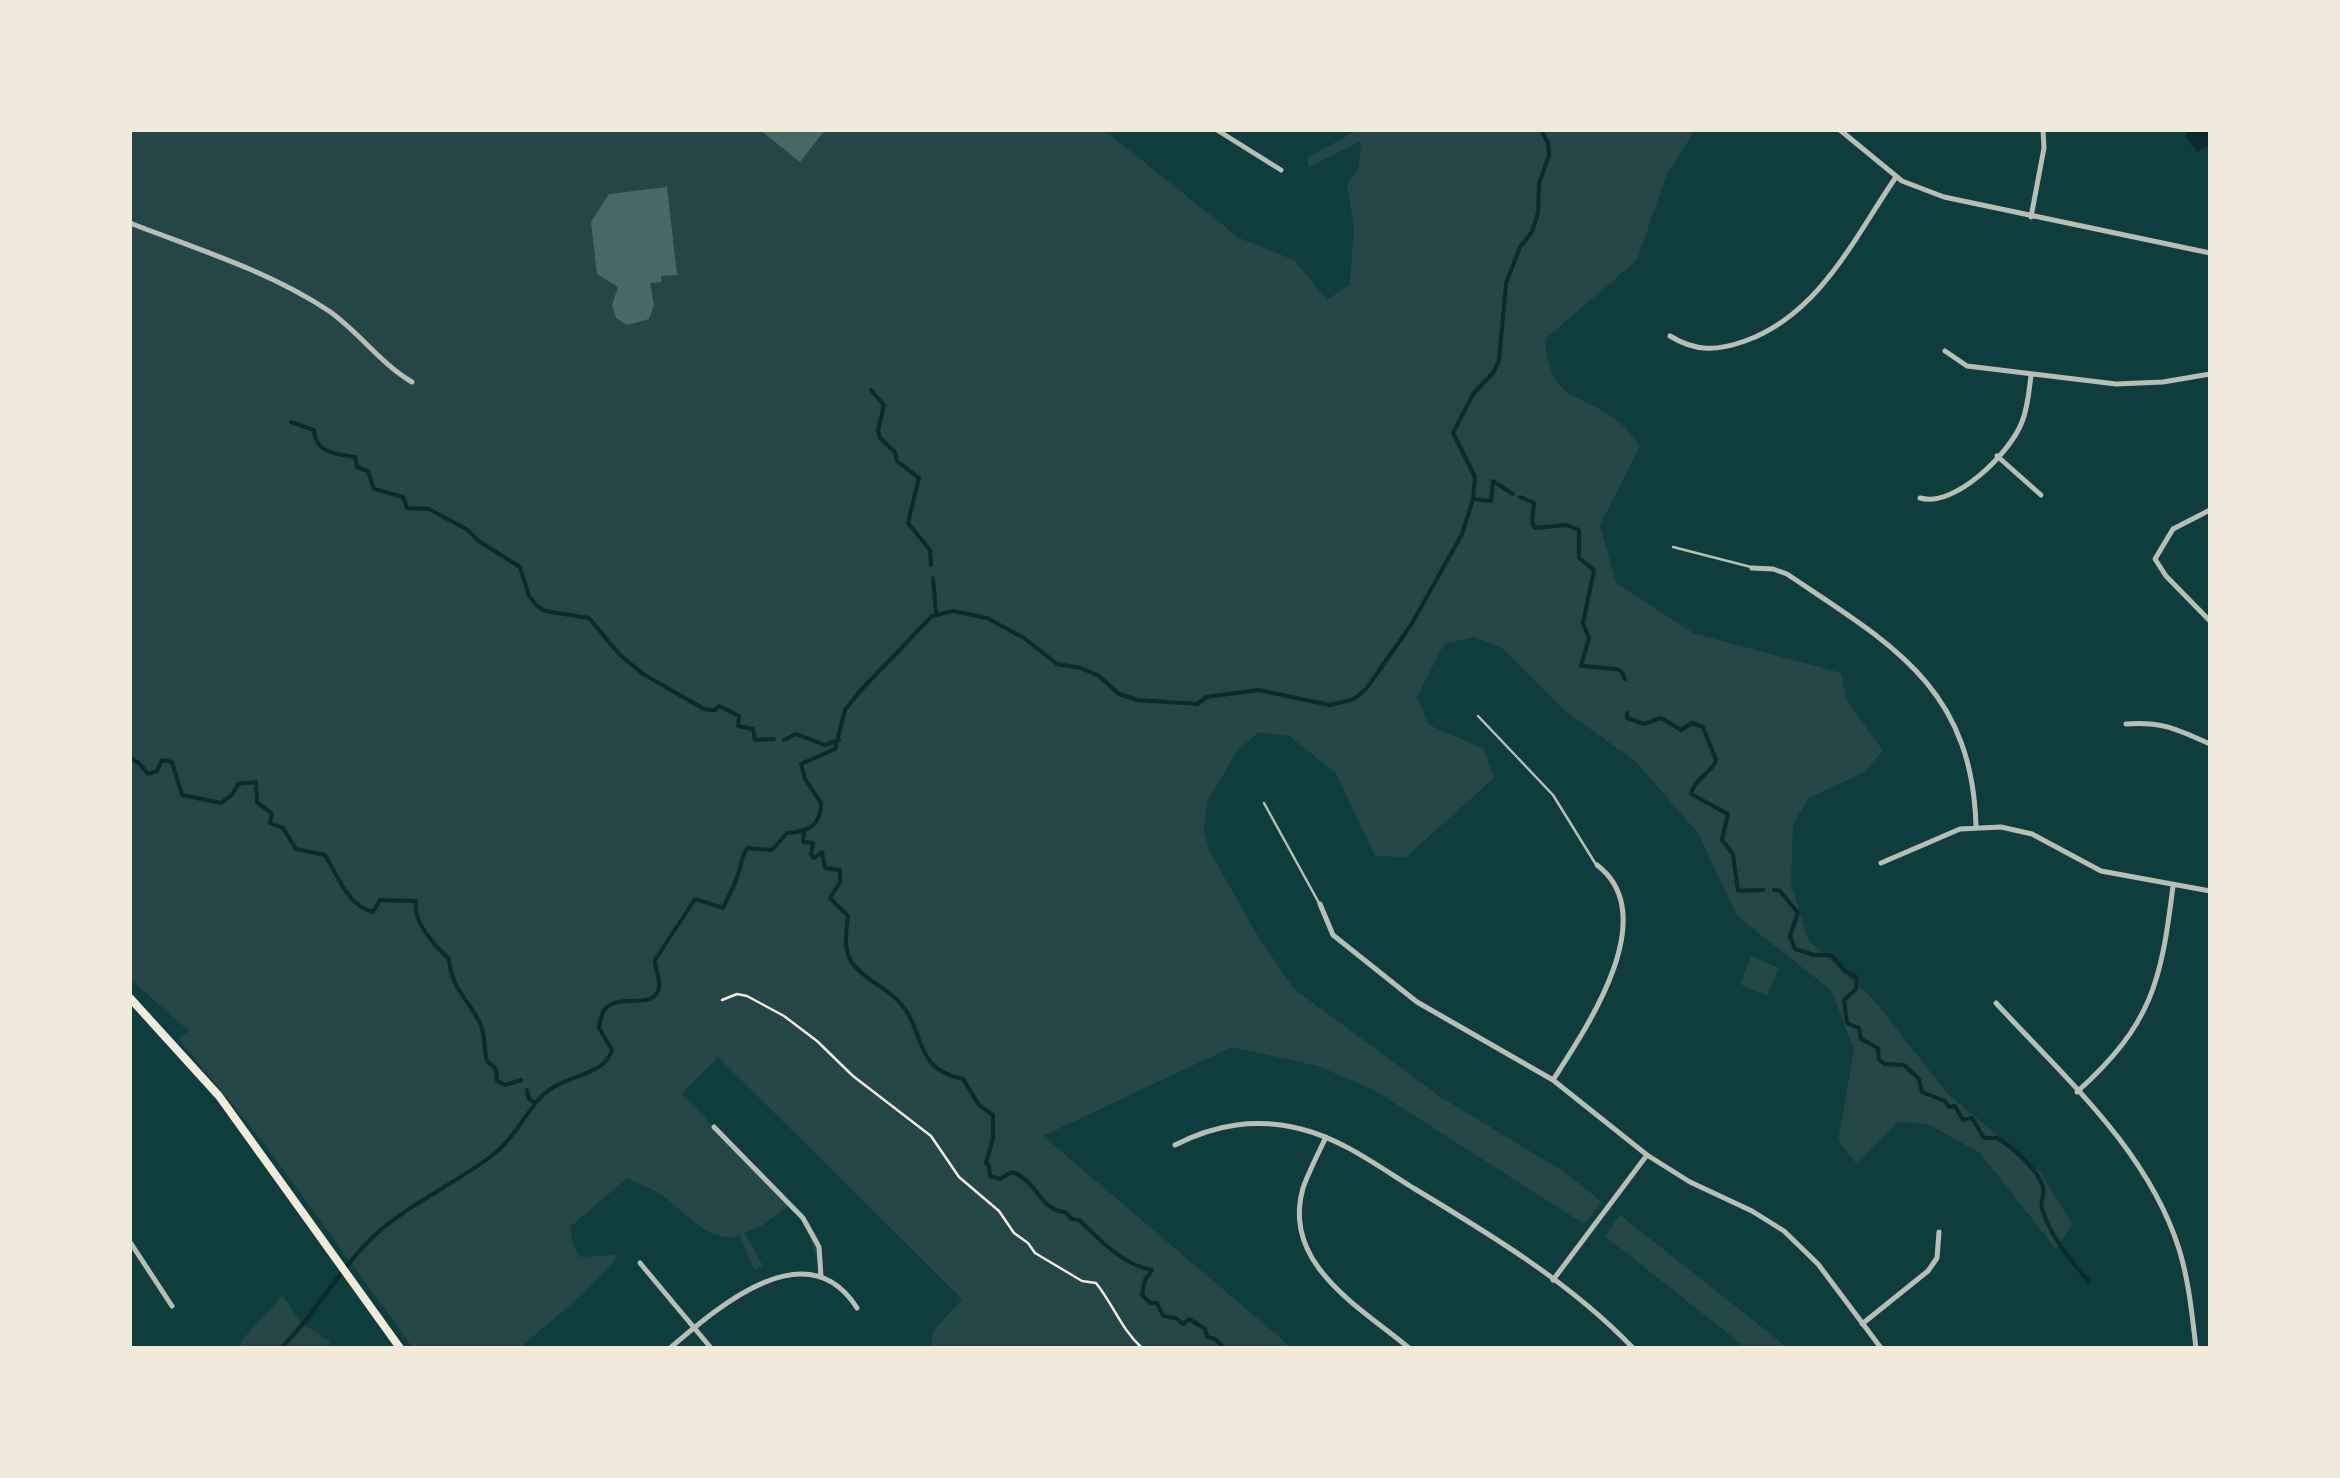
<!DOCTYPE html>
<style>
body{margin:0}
#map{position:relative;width:2340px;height:1478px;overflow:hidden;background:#0f3d3e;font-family:"IBM Plex Sans",sans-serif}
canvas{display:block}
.frame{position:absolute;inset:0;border:132px solid #f1e9da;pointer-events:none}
</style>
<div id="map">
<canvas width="2340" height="1478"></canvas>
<div class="frame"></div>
</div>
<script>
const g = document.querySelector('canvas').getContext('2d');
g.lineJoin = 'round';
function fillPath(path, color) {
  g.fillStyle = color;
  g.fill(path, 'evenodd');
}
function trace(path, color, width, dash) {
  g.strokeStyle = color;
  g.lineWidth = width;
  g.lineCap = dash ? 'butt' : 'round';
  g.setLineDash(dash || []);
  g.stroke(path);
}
fillPath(new Path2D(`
 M130,130H1104L1239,238L1294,260L1327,300L1350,284L1354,226L1347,185L1359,167L1361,141L1309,167L1307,158L1358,130H1695L1666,176L1637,260L1545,339C1551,405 1577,389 1619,422C1627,428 1633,438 1640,446L1600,525L1616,583L1693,633L1841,673L1847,701L1883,751L1864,772L1809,798L1793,824L1791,883L1808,940L1873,999L1947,1093L2040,1172L2072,1224L2056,1249L1980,1153L1928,1124L1898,1122L1856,1163L1838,1140L1854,1050L1832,991L1737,916L1698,833L1636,762L1563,709L1502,648L1474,637L1444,644L1417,697L1429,725L1484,749L1494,778L1406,857L1375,856L1336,773L1289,736L1259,732L1237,751L1207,802L1204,831L1209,850L1259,938L1294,989L1442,1098L1563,1171L1602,1202L1584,1224L1374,1090L1318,1066L1232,1047L1043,1136L1292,1348H931L933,1331L962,1299L718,1057L681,1094L800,1212L818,1243L821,1262H817L807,1227L789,1206L761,1226L745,1233L763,1266L754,1270L740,1235C711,1246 684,1211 663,1196C653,1188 639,1184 627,1178L570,1227L573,1245L580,1257L615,1255V1261L568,1307L519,1348H413L263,1142L178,1038L189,1031L130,979Z
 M1751,956L1779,968L1767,996L1740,984Z
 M1620,1215L1788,1348H1746L1605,1236Z
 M283,1295L300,1322L330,1342L326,1348H239L242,1340Z`), '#244646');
fillPath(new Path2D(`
 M2190,130H2210V149L2207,146L2197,152L2185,136Z`), '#0a2a2b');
trace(new Path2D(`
 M871,390L884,405L878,430L880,438L895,452L897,461L919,478L908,523L930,550L931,565
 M291,422L314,430C315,453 336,454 355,457L357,467L368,471L374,489L403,497L407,508L429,509L468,530L477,540L520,567L529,596L537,606L545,611L589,618L620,655L643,674L704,709L715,710L719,706L739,716L738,726L753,729L755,740L774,739
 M1520,497L1534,503L1532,522L1535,528L1566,525L1579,530V558L1594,570L1583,623L1589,638L1581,666L1616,669L1621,671L1625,679
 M1473,499L1491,501L1493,481L1513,494
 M933,578L936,613
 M1627,713V718L1644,724L1661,718L1681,730L1692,723L1703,727L1716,760C1712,774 1695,777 1691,794L1728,814L1722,840L1733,854L1738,891L1763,890
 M784,740L796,734L825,745L839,740
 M130,758L139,763L148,774L157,771L162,760L172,762L182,795L221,803L232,795L238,784L256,782L257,802L272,814L270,823L283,828L296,849L325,855C338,876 347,905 373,912L380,900L416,901C412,921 435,946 449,959C451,988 468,999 480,1023C486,1034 483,1048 487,1061L496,1069L497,1081L505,1085L521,1080
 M804,833L803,842L813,843L811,854L814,858L822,852L825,868L840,870V882L830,898L848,916C846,931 843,950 852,963C863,979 888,988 901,1004C926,1033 913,1069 963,1079L979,1105L993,1115V1138L986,1163L989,1166L990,1176L1000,1179L1012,1172C1038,1181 1039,1210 1065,1212L1072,1219L1079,1220C1100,1240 1124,1266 1152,1270L1145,1280L1142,1295L1151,1303H1157L1163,1316L1176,1318L1183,1324L1189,1319L1205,1329L1207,1337L1215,1339L1224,1348
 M1774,890L1780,891L1798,913L1790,936L1795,949L1814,955H1831L1844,970L1857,978L1856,989L1844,1000L1847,1023L1859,1028L1861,1039L1878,1048L1879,1060L1885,1064L1904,1065L1919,1079L1922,1092L1945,1101L1949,1107L1955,1106L1963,1120L1972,1118L1984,1138H1997C2012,1147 2038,1169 2043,1187C2045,1195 2040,1201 2042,1209C2051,1237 2069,1260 2089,1281
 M527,1090L529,1099L535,1102
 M281,1348C316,1314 339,1269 375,1235C409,1204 453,1185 490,1157C512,1141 522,1119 539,1099C562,1073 604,1078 612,1050L599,1028C602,984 645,1012 657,993C663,983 655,971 655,960L695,899L723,908C728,897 735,885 738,874C742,864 741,857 747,848L772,850L787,833C807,832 821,827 821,803L805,779L801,764L835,749L845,710L860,691L932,616L953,611L987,618L1024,638L1057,664L1081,668L1099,676L1119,694L1137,700L1197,704L1207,697L1258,690L1330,705L1354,699L1366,689L1411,625L1462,534L1473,499L1475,477L1453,433L1473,394L1493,373L1499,361L1506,283L1520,247L1532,232L1538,213L1539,184L1549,155L1548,143L1541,130`), '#0a2a2b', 4);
fillPath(new Path2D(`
 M760,130H825L800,162Z
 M667,187L677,275L661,276V282L650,283L654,305L649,319L627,325L616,318L612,305L618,287L597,274L591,222L609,194Z`), '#486865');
trace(new Path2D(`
 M722,1000L737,994L747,996L784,1016L817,1041L853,1076L931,1136L959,1177L999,1211L1014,1233L1028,1243L1035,1253L1082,1281L1096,1283C1113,1304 1121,1329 1142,1348`), '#f1e9da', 2.5);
trace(new Path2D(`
 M1673,547L1751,567
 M1478,716L1553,795L1595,863
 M1264,803L1319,903`), '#b8beb3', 2.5);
trace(new Path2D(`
 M1217,130L1281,170
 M1840,130L1902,181L1944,197L2210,253
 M2031,217L2044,148L2043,130
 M130,223C197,249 269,271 329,311C359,332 381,364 412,382
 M1670,336C1696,352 1717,351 1745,341C1820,314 1854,238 1896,177
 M1945,351L1967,366L2116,384L2163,382L2210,374
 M1997,456L2041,495
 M1920,498C1955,508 2010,453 2022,422C2028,407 2029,391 2031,375
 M2210,510L2173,529L2155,559L2166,576L2210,621
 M1752,568L1773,569L1787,574C1891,644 1972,687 1976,826
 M2126,724C2162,721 2178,730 2210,744
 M1881,863L1960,829L2001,827L2032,834L2101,871L2210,891
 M1320,904L1333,935L1417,1002L1553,1080L1647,1155L1690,1182L1752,1211L1784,1231L1818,1264L1881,1348
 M1996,1003C2064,1077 2148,1150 2179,1249C2189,1281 2192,1315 2196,1348
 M1553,1080C1585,1030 1664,916 1597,865
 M2077,1092C2152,1024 2161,983 2173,886
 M714,1127L803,1218L819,1247L821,1276
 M1326,1137C1318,1154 1309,1171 1303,1188C1281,1264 1360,1307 1409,1348
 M1175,1145C1216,1124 1256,1118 1301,1129C1341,1139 1375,1164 1410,1186C1488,1233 1570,1282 1633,1348
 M130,1242L172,1306
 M640,1263L711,1348
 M1553,1280L1647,1155
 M1862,1324L1928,1271L1937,1258L1939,1232
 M670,1348C718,1307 807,1229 857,1308`), '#b8beb3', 5);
trace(new Path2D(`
 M130,998L219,1096L400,1348`), '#f1e9da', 8);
</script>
